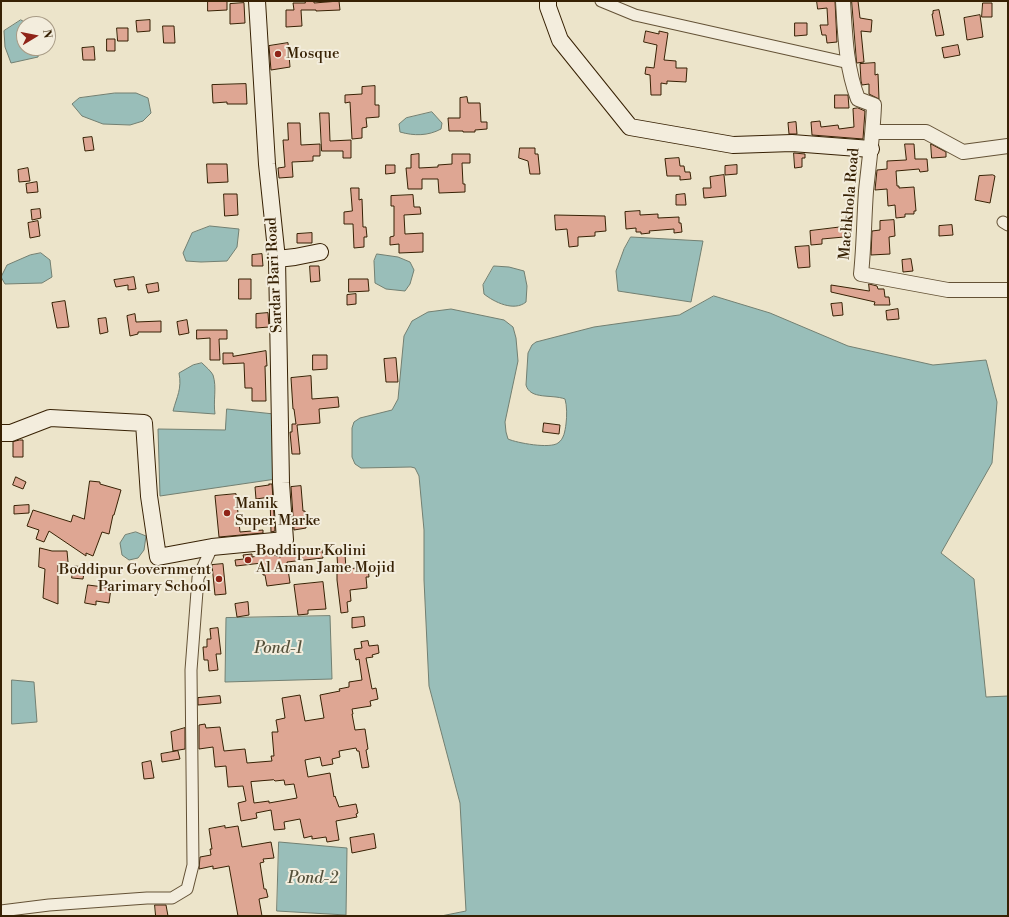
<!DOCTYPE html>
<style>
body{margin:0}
#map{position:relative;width:1009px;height:917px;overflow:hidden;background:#ece4ca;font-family:"Libre Bodoni",serif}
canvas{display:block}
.frame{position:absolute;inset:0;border:2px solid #372104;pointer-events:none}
.north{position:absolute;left:16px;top:16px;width:40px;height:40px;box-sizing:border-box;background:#f3eddd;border:1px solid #a89b86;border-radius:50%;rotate:80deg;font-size:11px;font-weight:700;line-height:16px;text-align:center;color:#372104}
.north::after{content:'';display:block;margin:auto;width:14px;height:18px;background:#8f2418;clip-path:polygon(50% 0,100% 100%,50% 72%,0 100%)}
</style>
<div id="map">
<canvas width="1009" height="917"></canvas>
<div class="frame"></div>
<div class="north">N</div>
</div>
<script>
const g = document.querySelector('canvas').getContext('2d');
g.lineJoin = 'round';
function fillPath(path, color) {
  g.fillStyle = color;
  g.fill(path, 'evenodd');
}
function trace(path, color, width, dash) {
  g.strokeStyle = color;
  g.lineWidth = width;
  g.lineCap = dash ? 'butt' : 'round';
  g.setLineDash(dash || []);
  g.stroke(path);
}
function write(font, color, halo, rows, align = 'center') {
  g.font = font + ' "Libre Bodoni",serif';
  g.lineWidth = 4;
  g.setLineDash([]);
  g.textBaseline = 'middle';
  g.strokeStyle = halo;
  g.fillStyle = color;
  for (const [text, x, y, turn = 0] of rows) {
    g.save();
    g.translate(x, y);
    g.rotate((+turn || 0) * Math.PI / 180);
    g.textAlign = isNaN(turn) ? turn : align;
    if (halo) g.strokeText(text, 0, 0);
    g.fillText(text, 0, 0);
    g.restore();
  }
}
const water = new Path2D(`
 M21,20L28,24H24V48H40L38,57L11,63L5,47L4,31Z
 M115,93H136L148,98L151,113L143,121L130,125L103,124L82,116L72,104L79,98Z
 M432,112L442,123L441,129C428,136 414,136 400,132L399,124L406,118Z
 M210,226L239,229L237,247L227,261L201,262L186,261L183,253L192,233Z
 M631,237L703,241L691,302L618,291L616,271L624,249Z
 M41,253L50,260L52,277L42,283L5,284L1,277L7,265L30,255Z
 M377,254L398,257L410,262L414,270L410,284L405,291L386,289L375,283L374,261Z
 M494,266L509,267L524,271L527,286L526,302C514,312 494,302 484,294L483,285Z
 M714,296L770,313L848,346L933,365L986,360L997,402L992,463L941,553L974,579L986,697L1008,696V916H441L466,911L460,803L429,686L424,580V530L419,476L415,468L411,467L361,468L355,464L352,457V428L354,422L360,418L392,410L398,399L404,336L412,321L428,312L451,309L504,320L513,327L516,338L518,361L505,422L506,432L508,439C517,443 550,449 558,443C564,439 565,431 566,424C567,416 567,406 565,399C552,394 530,400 526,385L528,353L532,345L536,342L594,327L679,315Z
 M202,363C206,367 211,371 213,375C217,387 213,401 215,414L173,411C177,396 182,389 179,373L193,365Z
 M227,409L274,414L276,479L160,496L158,429L225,430Z
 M136,532L146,536L144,550L138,558L129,560L122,555L120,543L125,535Z
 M330,616L332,679L225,682L226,618Z
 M12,680L34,682L37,722L12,724Z
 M279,842L347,848L346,915L277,911Z`);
fillPath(water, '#99beb9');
trace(water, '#727f71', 1);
const building = new Path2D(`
 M208,1H227V10L208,11Z
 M305,1H314V3L339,1L340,10L316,11V10H301L302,26L286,27V10H294L293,3H305Z
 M817,1H835L837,42L827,43L826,35H822L820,25H828L827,8L818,9Z
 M852,1H858L860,18L872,20L871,32L861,31L864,62L857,63Z
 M244,3L245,23L230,24V4Z
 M983,3H992V17H982Z
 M939,10L944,35L936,36L932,14H933V11Z
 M980,15L983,37L967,40L964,18Z
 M150,20V31L137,32L136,21Z
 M795,23H807V35L795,36Z
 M163,26H174L175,43H164Z
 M117,28H128V41H118Z
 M646,31L659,34V31L668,33L664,60L676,61V68H687L686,82L667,81V84L661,83V95H651L650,75L645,74L646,67L654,68L657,45L644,42Z
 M107,39H115V51H107Z
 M288,43L290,67L271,70L269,46Z
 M958,45L960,55L944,58L942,48Z
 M94,47L95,60H83L82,48Z
 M875,63V75L878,74L879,99L869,94V84L862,85L861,81L860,64Z
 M246,84L247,104H227V102L213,103L212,85Z
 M375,86V105H379V117L366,118L367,127L362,128V138L352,139L350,102L345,103V95L362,94V87Z
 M835,95H848L849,108H835Z
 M467,97L468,103H480L481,122H487V129L475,130V132H463V131H449L448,118H460V98Z
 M858,108L865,111L863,139L812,135L811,122L820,121L821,127L838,125L839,129L854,127L853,109Z
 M320,113H329L330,141L351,140V158H343V151H322Z
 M796,122L797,134H789L788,123Z
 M288,123H300L301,145L320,144V156H313V161L292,162L293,177L279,178L278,168L285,167L283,140H288Z
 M92,137L94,150L85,151L83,138Z
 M905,144H914L915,159H927L928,171L920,172L919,169L896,171L897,186H899V188L914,187L916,211H914V214H905V217L896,218L895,205L888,206L887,189L875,190L877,170L887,169V161L906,160Z
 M931,144L946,152V157L932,158Z
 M520,148H535V154H538L540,174H530L528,161L519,158Z
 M794,153L805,154V158H802V167L795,168Z
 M419,154V168L438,167V165L452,164V154H470V163H462L463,184H465V192L439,193L438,179H422V189H408L406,168H411V155Z
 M679,158L680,166H684L685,172H690L691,179L680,180V176H667L665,159Z
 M207,164H227L228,182L208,183Z
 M386,165H395V173L386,174Z
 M737,165V174L725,175V166Z
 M28,168L30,181L19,182L18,170Z
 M724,175L726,196L704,198L703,188H711L710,177Z
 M993,175L995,176L990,203L975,200L979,176Z
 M37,182L38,192L27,193L26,184Z
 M351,188H359V200L362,199L363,227H366L367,237H364V247L354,248L353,224H344V212L352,211Z
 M224,194H237L238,215L225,216Z
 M685,194L686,205H676V195Z
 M413,195L414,207H420L421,214L404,215L405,234L423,233V252L399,253V244L390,245V237L394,236V206H391V196Z
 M40,209L41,218L32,220L31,210Z
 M640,211V215L658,214V218L679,217V223H681L682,232L674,233V229L649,231L650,233L641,234V232H636V228L626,229L625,212Z
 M555,215L605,216L606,231L595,232V236L578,237V246L569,247L567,229L556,230Z
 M894,220L895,236L889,237L890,254L871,255L872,231L880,230V221Z
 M38,221L40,236L30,238L28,223Z
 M952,225L953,235L939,236V226Z
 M843,227L844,237L822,239V244L811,245L810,231Z
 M312,233V243H297V234Z
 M809,246L810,267L798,268L795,247Z
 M262,254L263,266H252V255Z
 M911,259L913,271L903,272L902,260Z
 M310,266H319L320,281L311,282Z
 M134,277L136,289L128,290V285L116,287L114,280Z
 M239,279H251V299H239Z
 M349,279H368L369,291L349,292Z
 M158,283L159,291L148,293L146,285Z
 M869,284L877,286L878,289H884L885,297H889L890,305H874L875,302L831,292V285L869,291Z
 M356,294V304L347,305V295Z
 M65,301L69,327L57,328L52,303Z
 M842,303L843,315L833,316L831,304Z
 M898,309L899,319L887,320L886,311Z
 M268,313L269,327L256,328V314Z
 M135,314L136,322L161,321V332H138V334L130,336L127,316Z
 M106,318L108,332L100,334L98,319Z
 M187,320L189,333L179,335L177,322Z
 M197,330H227V339H219L220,360H210V338L197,339Z
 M266,351L267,366H265L266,401H252V388H245L244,363L223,364V353H233V356Z
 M313,355H327V369L313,370Z
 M396,358L398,382H386L384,359Z
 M311,376L312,399L338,397L339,407L319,409L320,423L297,425L300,454H292L290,432H292V424H296L294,409H293L291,378Z
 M544,423L560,425L559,434L543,432Z
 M20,440H23V457H13V442Z
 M16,477L26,482L23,489L13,485Z
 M90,481L100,482V484L121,490L114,515H113L109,534L102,532L93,556L86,553V556L49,531L44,542L36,539L39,530L27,526L33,510L71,522L73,515L84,519Z
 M269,484H272L275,531L271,532L270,497L256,499L255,487L269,485Z
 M301,486L303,511H305L306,528L294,530L291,487Z
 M236,494L240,532L263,530V533L219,537L215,496Z
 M29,505V513L14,514V506Z
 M40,548L52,551H67L68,562H58V604L43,598L45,569L39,567Z
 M322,550L323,558L287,562L290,583L267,586L265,575H263L262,563L236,566L235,560L244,559L243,555L252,554V557L269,554V556L274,555L280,557L286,555Z
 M345,554L346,569L368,567L369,577H366L367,588L350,590L351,601L347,602L348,612L341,613L337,580V572H338L337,555Z
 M223,564L226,594L215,595L212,565Z
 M74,566L85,567L83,579L72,578Z
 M323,582L326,609L308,610V614L298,615L294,585Z
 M88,585L111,588L109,603L96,601V605L85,603Z
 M248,602L249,615L237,617L235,604Z
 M364,617L365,626L352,628V618Z
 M218,628L221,654H216L218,670L209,671L208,660H204L203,647H207V639H211L210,629Z
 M368,641L369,646L378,645L379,653L372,655L373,657L366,658L372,689L376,688L378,699L370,701L371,706L352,709L353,714H352L355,730L365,729L368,749L366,750L369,767L362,768L359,751H357L356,748L339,751L340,757L332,759L333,764L322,766L320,757L305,760L308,777L330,773L334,797L335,796L339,807L356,804L358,813L356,814L357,817L336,821L339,840L327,842L326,837L312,839V836L304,838L300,819L284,822L285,829L274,830L271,810L256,813L257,818L241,821L238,803L246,801L243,786L228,787L226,766L215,767L213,747L199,749V725L205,724L206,728L220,727L224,751L245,749L247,763L272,761L271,756H274L272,732H278L276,720L285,718L282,698L300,695L305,721L324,718L320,695L340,691L339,689L349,687V682L362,680L359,659L356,660L354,649L362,648L361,642ZM274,780L275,781L284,780L285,785L294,784L297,798L269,803V801L254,803L251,782Z
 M220,696L221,703L198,705V698Z
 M185,728V749L173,751L171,732Z
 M178,751L180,759L162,762L161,754Z
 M151,761L154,778L144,779L142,763Z
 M225,826V828L238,826L242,847L271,842L274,858L263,859L264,862L260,863L264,889H266L268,897L259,899L262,916H238L229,866L213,869V866L199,869L200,857L211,855L210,849H212L209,829Z
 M374,834L376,848L352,853L350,838Z
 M155,905H166L168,916H156Z`);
fillPath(building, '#dea693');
trace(building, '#372104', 1);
const minor = new Path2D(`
 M601,1L635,15L849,63
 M1003,222L1008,225
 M1,911L49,905L147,898H172L187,889L193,865L191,670L198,578L212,547`);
const tertiary = new Path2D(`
 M843,1C845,34 846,68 858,99L874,105C873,134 869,162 866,191C864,219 864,246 861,274L948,290H1008
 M873,132H926L963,152L1008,146`);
const secondary = new Path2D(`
 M257,1L267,164L277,259L281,483L285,540L280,548
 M548,1V7L560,40L630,127L733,145L792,143L871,149
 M277,259L295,257L320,252
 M1,433H11L50,418L144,423L149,496L158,557L212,547L285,540`);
trace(minor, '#645236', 13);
trace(tertiary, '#645236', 16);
trace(secondary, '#372104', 18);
trace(minor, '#f3eddd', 11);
trace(tertiary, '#f3eddd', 14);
trace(secondary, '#f3eddd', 16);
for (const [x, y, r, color] of [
 [278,54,4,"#8f2418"],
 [227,513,4,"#8f2418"],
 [248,560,4,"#8f2418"],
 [219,579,4,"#8f2418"]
]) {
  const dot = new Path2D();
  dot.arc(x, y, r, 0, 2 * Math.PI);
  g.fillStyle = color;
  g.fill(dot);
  trace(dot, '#f3eddd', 1.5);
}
write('15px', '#372104', '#f3eddd', [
 ["Mosque",286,54],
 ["Manik",235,504],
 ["Super Marke",235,521],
 ["Boddipur Kolini",256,551],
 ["Al Aman Jame Mojid",256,568],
 ["Boddipur Government",211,570,"right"],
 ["Parimary School",211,587,"right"]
], 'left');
write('15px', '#372104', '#f3eddd', [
 ["Machkhola Road",850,204,-85],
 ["Sardar Bari Road",275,275,-93]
]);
write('italic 16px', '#54503a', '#f3eddd', [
 ["Pond-1",278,649],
 ["Pond-2",313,879]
]);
</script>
